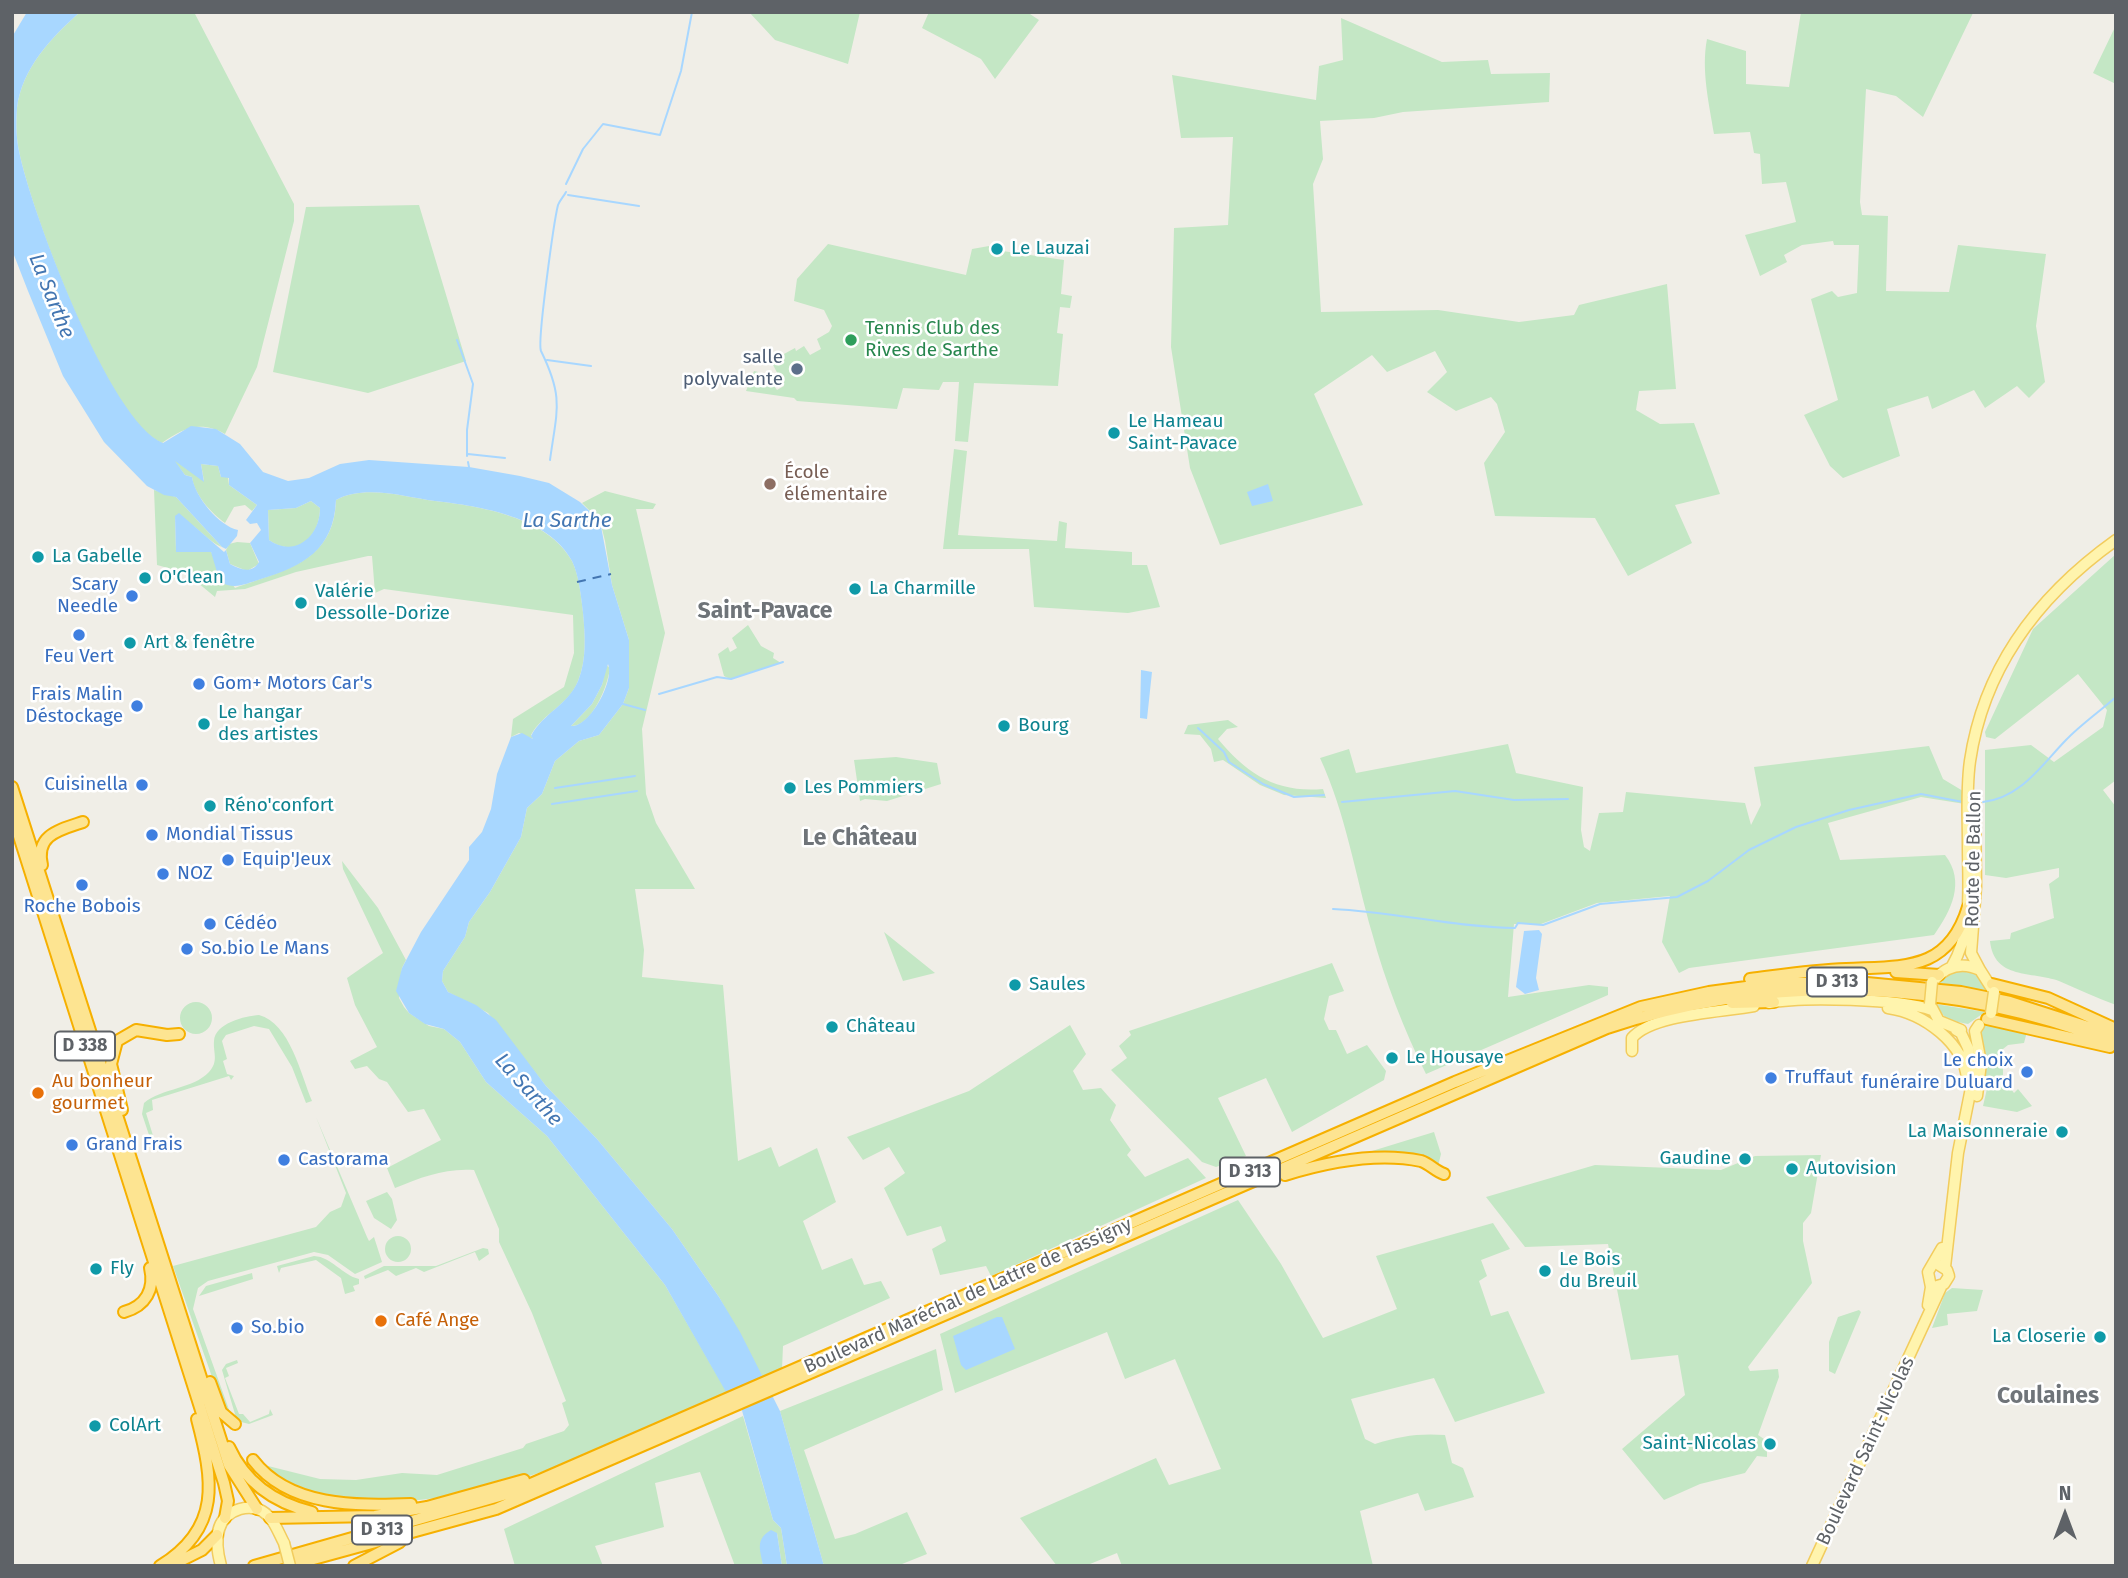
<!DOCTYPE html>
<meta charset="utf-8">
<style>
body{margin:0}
#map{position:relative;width:2128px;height:1578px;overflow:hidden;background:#f0eee7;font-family:"Fira Sans",sans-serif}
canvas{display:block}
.frame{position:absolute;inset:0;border:14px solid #5e6267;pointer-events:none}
.north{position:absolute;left:2030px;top:1480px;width:70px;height:70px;-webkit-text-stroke:5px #fff;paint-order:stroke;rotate:0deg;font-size:19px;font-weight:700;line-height:28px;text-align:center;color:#5e6267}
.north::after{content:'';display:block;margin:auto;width:24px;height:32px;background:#5e6267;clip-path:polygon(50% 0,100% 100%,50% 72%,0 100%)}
</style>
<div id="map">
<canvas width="2128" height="1578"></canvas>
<div class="frame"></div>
<div class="north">N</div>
</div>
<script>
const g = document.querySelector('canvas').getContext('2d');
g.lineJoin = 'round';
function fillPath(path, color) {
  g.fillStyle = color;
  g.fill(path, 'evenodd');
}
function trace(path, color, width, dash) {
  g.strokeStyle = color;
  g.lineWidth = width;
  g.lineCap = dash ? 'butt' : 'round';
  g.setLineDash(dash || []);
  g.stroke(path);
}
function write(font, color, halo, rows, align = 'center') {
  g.font = font + ' "Fira Sans",sans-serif';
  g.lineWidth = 5;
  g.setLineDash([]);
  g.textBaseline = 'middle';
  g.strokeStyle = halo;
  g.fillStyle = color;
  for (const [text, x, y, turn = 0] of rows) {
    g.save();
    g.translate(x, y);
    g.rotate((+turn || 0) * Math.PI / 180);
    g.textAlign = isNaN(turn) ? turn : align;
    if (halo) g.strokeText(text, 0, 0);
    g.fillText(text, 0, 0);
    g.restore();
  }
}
fillPath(new Path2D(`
 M80,12H194L294,204V221L257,367L225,434C201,420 183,428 162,443C109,423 30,208 19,151C16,137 16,122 17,108C22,68 51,38 80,12Z
 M749,12H860L848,64L775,40Z
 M929,12H1027L1039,20L995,79L981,59L922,28Z
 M1801,12L1973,13L1923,117L1896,96L1866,89L1860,202L1862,215L1888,216L1886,291L1949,292L1958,245L2046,254L2036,326L2045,382L2029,398L2017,386L1985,408L1974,390L1932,409L1928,396L1887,409L1900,456L1843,478L1830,466L1804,415L1838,400L1811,299L1832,291L1838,297L1857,293L1859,245H1834L1833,241L1802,245L1784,255L1787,262L1760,276L1745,235L1796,222L1786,182L1762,184L1760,154L1754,153L1750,132L1714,134C1709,103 1701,70 1707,39L1746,51V84L1789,87Z
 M1341,18L1442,62L1488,60L1491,74L1550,73L1549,102L1403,112L1374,118L1320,121L1323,159L1313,184L1321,312L1438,310L1519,322L1574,315L1579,305L1667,284L1676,389L1639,391L1636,410L1660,424L1694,423L1720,494L1675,505L1692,543L1628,576L1595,518L1495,516L1484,463L1505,432L1497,404L1491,397L1456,411L1427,392L1447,372L1435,351L1387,372L1372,355L1314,394L1363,505L1220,545L1190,468L1171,347L1174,228L1228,225L1233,137L1181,138L1172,75L1316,100L1319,66L1343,60Z
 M2116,25V84L2093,73Z
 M419,205L466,361L368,393L273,372L306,207Z
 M828,244L966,275L972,249L989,246V249L1064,260L1061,294L1072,296L1070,308L1060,307L1057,333L1063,334L1058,386L974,383L968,442L955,441L959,382H943L939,390L903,388L897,409L797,401L794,398L746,391L754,371L758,372L762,387L771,382L777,390L784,386L771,361L795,348L796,351L804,346L810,355L821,349L817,339L829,332L832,326L824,310L794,301L797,279Z
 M954,449L967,451L958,535L1057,541L1059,521L1067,523L1065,548L1132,552V565H1147L1160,607L1128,613L1034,607L1029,549H943Z
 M177,460L204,481L201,464L218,466L221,477H228L229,485L257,505L252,511L245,505L234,507L225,523C211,513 194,494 192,477L185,475L174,461Z
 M154,490L176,497L222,547C206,541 194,521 175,516L176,551L211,552L235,588C283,570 334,563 336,500C365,484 405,497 435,501C479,506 548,517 572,561C579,575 581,596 583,612C585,635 587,659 578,681C569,705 543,713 531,735L533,739L519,733L511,737L513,719L564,687L574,653L573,615L384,589L375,593L372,556H368L296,572L245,589L217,591L215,597L186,573L157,565Z
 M605,491L656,504L653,509H636L665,633L642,729L646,794L656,823L695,889H635L644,950L642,977L723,985L738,1161L771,1147L779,1167L817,1148L836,1202L803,1221L822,1270L852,1258L864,1285L881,1281L890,1298L783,1346L782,1369L764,1380L719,1297L672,1229L597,1139L546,1086L488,1013L448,992L442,981L443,971L465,937L469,922L490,892L521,837L527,808L542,794L555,761L579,741L599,735L623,704L629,688V640L612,585L605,541L600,521L582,503Z
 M311,501L320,508C320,538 295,559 269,540L268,510L296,508Z
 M237,542L250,543L259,564L247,571L230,564L226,550L229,544Z
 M2116,554V780L2103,790L2116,807V1005C2097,998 2078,989 2059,981C2032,971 1994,980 1990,941L2010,939L2011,933L2054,918L2049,884L2059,877V868L2006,878L1985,875V750L2031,745L2054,762L2103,727L2107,710L2078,674L1995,739L1986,737L1985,732L2033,629Z
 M748,625L761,646L774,653L773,658L781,663L730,679L724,676L718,654L728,647L730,652L737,648L732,638Z
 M606,665L610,668C608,685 592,727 571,726L592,704L602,685Z
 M1228,720L1238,727L1227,729L1218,739C1247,774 1276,793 1323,789L1326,798L1284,795L1260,785L1223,760L1214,762L1211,749L1200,735L1184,734L1188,725Z
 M1508,744L1516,773L1583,787L1581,830L1584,847L1590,851L1599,813L1623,812L1626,792L1745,803L1751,825L1761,805L1754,767L1929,746L1943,779L1963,791L1965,804L1921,797L1828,823L1840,860L1945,855C1966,882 1951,911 1934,935L1689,968L1679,973L1662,942L1670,896L1597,903L1541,924H1514L1508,997L1589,985L1608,987V995L1426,1074C1404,1030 1385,981 1372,933C1355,874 1346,814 1320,758L1349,749L1356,773Z
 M896,757L937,763L941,784L887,801L865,799L860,801L854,760Z
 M342,861L378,908L406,960L402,968L399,998L404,1007L409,1013L429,1026L444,1029L460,1042L486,1082L547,1136L665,1285L728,1394C612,1446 460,1522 330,1497C321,1495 308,1495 299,1491C285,1486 272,1472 260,1464L320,1479L356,1480L402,1473L437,1475L523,1448L526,1444L564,1431L569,1425L562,1403L566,1401L532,1313L499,1242V1229L474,1170C445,1168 422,1177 395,1188L387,1168L441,1140L424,1109L408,1112L387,1082L379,1079L367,1066L355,1069L350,1061L377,1047L355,1005L347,978L383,953L343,869Z
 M884,932L935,973L903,981Z
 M1332,963L1344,991L1329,996L1324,1019L1329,1030H1336L1347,1054L1367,1045L1386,1071L1384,1080L1292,1132L1266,1078L1218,1098L1246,1156L1216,1167L1202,1162L1111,1070L1127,1058L1119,1046L1131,1035L1129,1031Z
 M1954,970L1977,974L1988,991L1938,983Z
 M180 1018a16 16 0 1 1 32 0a16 16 0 1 1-32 0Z
 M1935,1004L1985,1012L1968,1024L1947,1020Z
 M259,1015C290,1023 301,1075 312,1101L306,1103L292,1067L269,1029L254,1026L226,1035L222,1041L227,1059L223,1061L227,1074L234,1076L231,1080L229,1076L152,1100L153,1110L146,1113L155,1142L151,1141L142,1114L144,1103C162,1088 193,1089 209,1072C219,1061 213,1053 214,1041C215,1023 245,1016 259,1015Z
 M1987,1019L2028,1028L2024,1043L2008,1045L2003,1049V1078L2014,1093L2018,1089L2032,1106L2017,1112L1983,1106L1989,1080L1986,1085L1980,1081L1979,1025Z
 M1070,1025L1086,1054L1073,1071L1083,1090L1101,1088L1116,1105L1110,1120L1131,1150L1127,1155L1145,1177L1188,1158L1206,1178L991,1276L986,1266L940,1275L932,1249L946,1241L941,1226L907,1236L884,1188L905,1173L889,1147L863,1160L847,1137L969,1091Z
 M316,1117L367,1237L369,1241L374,1237L382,1262L355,1274L328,1255L314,1252L208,1281L198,1288L193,1309L232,1418L224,1411L173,1266L316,1227L330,1212L341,1207L346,1193Z
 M1434,1132L1441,1154L1438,1166L1346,1159Z
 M1821,1155L1811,1213L1803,1223V1241L1812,1283L1748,1367L1750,1371L1778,1369L1779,1377L1758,1435L1767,1441V1457L1757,1456L1745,1473L1700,1484L1664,1500L1622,1449L1685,1395L1678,1355L1631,1360L1608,1244L1525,1247L1486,1197L1595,1165L1721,1170L1755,1156Z
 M387,1192L392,1199L397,1220L391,1229L374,1218L366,1201Z
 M1238,1200L1281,1264L1323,1338L1397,1309L1376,1256L1493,1223L1510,1249L1481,1260L1487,1276L1479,1281L1491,1316L1508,1311L1545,1393L1455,1422L1434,1378L1351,1399L1365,1439L1375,1444C1399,1436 1420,1433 1445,1435L1452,1463L1463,1468L1474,1497L1425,1511L1418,1493L1360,1511L1373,1566H1122L1117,1553L1085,1566H1057L1020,1518L1156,1458L1169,1485L1221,1469L1175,1359L1125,1379L1107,1332L955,1393L940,1334Z
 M385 1249a13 13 0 1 1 26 0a13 13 0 1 1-26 0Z
 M483,1248L488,1249L489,1254L479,1261L475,1252L424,1272L416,1268L396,1276L388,1270L365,1279L364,1276L384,1266H436Z
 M314,1256C332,1257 342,1275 359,1279V1284L353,1286L355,1291L345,1294L341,1278L316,1260L281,1268L279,1273L277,1266Z
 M252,1273L253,1279L199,1296L206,1286Z
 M1952,1288L1983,1290L1977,1311L1947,1314L1948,1325L1932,1328L1945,1293Z
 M1859,1310L1861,1312L1835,1374L1829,1371V1342L1838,1317Z
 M936,1349L943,1390L804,1450L835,1539L855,1534L907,1512L927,1554L897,1566H824L780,1411Z
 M237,1360L238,1363L226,1368L229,1376L225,1378L239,1414H243L250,1422L269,1414L270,1409L273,1415L249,1424L237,1421L222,1370L226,1364Z
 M743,1416L773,1520L781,1528L787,1566H782L777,1533L762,1555L763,1566H735L700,1472L655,1483L664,1527L595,1546L603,1566H515L504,1529Z`), '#c4e7c5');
fillPath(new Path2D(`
 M27,12H80C51,38 22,68 17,108C16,122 16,137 19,151C30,208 110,423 163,443L191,426L216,429L240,444L263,472L288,481L309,478L340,464L369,460L469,467L520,476L549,483L580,502L600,521L612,585L629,640V688L623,704L599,735L579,741L555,761L542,794L527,808L521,837L490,892L469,922L465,937L443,971L442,981L448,992L476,1005L496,1020L546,1086L597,1139L672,1229L719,1297L740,1332L780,1411L824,1566H787L781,1528L773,1520L741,1407L726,1392L665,1285L547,1136L486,1082L460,1042L444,1029L425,1024L409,1013L396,991L402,968L421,932L469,860V847L482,832L491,809L497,774L511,737L522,733L533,739L531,736C543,713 568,705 578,681C587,659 585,635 583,613C581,596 579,576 572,561C549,517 479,506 435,501C405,497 365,484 336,500C334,550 303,566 261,579C245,584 235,590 220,582L211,552H176L175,516L179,513L224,552L226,550L230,564C241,570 252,574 259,562L250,543L261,530L257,523L250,524L246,520L257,505L229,485V478L221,477L218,466L201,464L204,482L175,461L185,475L192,477C195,497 219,526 238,530L237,536L226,549L222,547L176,497L164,495L147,486L104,442L63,376L28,291L12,250V37ZM311,501L320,508C320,537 294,558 269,540L268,510L296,508ZM608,664C615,681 589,728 571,726L592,704L602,685Z
 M1268,484L1273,501L1252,506L1247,492Z
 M1141,670L1152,672L1147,719L1140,718Z
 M1539,930L1542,934L1536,978L1539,990L1525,994L1516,987L1524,931Z
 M997,1317H1002L1015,1349L966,1370L961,1365L953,1336Z
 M771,1530L777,1533L782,1566H763C761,1551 754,1540 771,1530Z`), '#a8d7ff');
trace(new Path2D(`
 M566,184L583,149L603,124L660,135L681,71L692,12
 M568,195L639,206
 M457,340L473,384L467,430V456
 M547,360L591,366
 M468,454L505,458
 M550,460C557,409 564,398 541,351C537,342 554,221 558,205C560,200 564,196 566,192
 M468,462L469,467
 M659,694L717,677L731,679L783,662
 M623,704L645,710
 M1198,728L1224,752L1229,762L1263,784L1294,797L1324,795
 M555,788L635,776
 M1342,802L1455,791L1514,800L1568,799
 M1983,802C2020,798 2041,766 2065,741C2080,725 2099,712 2116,697
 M552,804L637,791
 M1333,909C1395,912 1453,927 1515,928L1518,923L1543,925L1600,904L1677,897L1708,881L1749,850L1796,827L1849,810L1921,794L1963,802`), '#a8d7ff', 2);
trace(new Path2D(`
 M577,582L611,574`), '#4376b2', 2, [9, 7]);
const major = new Path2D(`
 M1975,798L1976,887L1971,953L1980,970
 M1952,966C1973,931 1968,886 1968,846C1968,818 1966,789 1970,761C1984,666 2039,595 2116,540
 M1935,979C1948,965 1963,962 1980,970L1994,992
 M1769,1003C1801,996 1901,999 1932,1010
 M1930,1004L1939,1021L1961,1030
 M1888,1008C1923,1013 1965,1043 1967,1080
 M1632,1051V1038C1652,1014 1723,1012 1754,1006
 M1977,1096L1981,1063L1975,1031L1979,1025
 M1945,1267L1958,1153L1973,1078L1968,1048L1961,1033L1956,1030
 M1937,1286L1944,1284L1949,1276L1947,1270L1939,1265
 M1928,1305L1931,1287L1928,1272L1942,1248
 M221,1566C215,1544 213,1517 240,1509C247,1507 255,1507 262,1511C274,1518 278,1532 284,1543
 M1812,1566L1942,1285`);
const highway = new Path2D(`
 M12,787L229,1465L257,1509
 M12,814L224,1483L228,1501L225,1518
 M42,865C35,835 59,830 83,822
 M1896,972L1939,975
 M1750,979C1782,975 1814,970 1846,969C1904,966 1948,972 1968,907
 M1992,984L2048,998L2116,1029
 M1732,1003L1774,1002
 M1987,1019L2110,1047
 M122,1110L111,1064L117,1041L136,1030L167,1035L179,1034
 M1285,1175C1327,1162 1377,1152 1421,1161C1430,1164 1435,1171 1444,1174
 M124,1312C146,1306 155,1289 150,1268
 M210,1382L221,1412L235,1424
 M229,1447C245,1482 275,1503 312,1512
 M253,1460C289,1507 356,1506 411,1504
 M270,1518L375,1516L427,1507L524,1480
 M160,1566C222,1528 213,1480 197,1419
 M170,1566L202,1550L217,1535
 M254,1566L510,1493L1455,1082L1641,1007L1709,992L1776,983H1867L1961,992L2010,1002L2116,1036
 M288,1566L496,1509L1607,1028C1777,972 1949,979 2116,1043
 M354,1566L400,1542`);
trace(major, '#f2cc5e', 13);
trace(highway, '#f6b000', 14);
trace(major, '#fff4ad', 10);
trace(highway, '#fde491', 10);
const majorBridge = new Path2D(`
 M1930,1004L1932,982
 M1991,1013L1994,992
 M284,1543L290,1566`);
trace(majorBridge, '#f2cc5e', 13, []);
trace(majorBridge, '#fff4ad', 10);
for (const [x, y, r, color] of [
 [997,249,7,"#0f9aa8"],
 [851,340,7,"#2e9e5b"],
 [797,369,7,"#5c6f8a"],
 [1114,433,7,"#0f9aa8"],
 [770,484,7,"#8d6e63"],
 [38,557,7,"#0f9aa8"],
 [145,578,7,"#0f9aa8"],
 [855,589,7,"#0f9aa8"],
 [132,596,7,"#3f7fe0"],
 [301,603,7,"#0f9aa8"],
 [79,635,7,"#3f7fe0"],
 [130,643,7,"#0f9aa8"],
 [199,684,7,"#3f7fe0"],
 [137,706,7,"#3f7fe0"],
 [204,724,7,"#0f9aa8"],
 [1004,726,7,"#0f9aa8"],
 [142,785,7,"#3f7fe0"],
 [790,788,7,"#0f9aa8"],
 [210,806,7,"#0f9aa8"],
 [152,835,7,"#3f7fe0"],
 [228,860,7,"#3f7fe0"],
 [163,874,7,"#3f7fe0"],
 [82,885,7,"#3f7fe0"],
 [210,924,7,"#3f7fe0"],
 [187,949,7,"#3f7fe0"],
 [1015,985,7,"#0f9aa8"],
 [832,1027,7,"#0f9aa8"],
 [1392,1058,7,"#0f9aa8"],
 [2027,1072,7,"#3f7fe0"],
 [1771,1078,7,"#3f7fe0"],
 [38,1093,7,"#e8710a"],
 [2062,1132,7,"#0f9aa8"],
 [72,1145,7,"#3f7fe0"],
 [1745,1159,7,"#0f9aa8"],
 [284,1160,7,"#3f7fe0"],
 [1792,1169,7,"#0f9aa8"],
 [96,1269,7,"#0f9aa8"],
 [1545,1271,7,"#0f9aa8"],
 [381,1321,7,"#e8710a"],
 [237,1328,7,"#3f7fe0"],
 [2100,1337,7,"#0f9aa8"],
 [95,1426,7,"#0f9aa8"],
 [1770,1444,7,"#0f9aa8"]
]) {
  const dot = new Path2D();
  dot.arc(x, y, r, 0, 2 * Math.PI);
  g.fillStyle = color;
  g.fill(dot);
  trace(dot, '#fff', 2.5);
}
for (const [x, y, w] of [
 [1837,982,60],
 [85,1046,60],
 [1250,1172,60],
 [382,1530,60]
]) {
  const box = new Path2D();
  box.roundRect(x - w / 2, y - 14.5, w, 29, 5);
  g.fillStyle = '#fff';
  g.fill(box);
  trace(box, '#5e6267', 2);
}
write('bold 18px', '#5e6267', null, [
 ["D 313",1837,982],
 ["D 338",85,1046],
 ["D 313",1250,1172],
 ["D 313",382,1530]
]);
write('19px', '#0d838f', '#fff', [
 ["Le Lauzai",1011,249],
 ["Le Hameau",1128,422],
 ["Saint-Pavace",1128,444],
 ["La Gabelle",52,557],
 ["O'Clean",159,578],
 ["La Charmille",869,589],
 ["Valérie",315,592],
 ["Dessolle-Dorize",315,614],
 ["Art & fenêtre",144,643],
 ["Le hangar",218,713],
 ["des artistes",218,735],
 ["Bourg",1018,726],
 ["Les Pommiers",804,788],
 ["Réno'confort",224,806],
 ["Saules",1029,985],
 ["Château",846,1027],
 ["Le Housaye",1406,1058],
 ["La Maisonneraie",2048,1132,"right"],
 ["Gaudine",1731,1159,"right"],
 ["Autovision",1806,1169],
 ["Le Bois",1559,1260],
 ["du Breuil",1559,1282],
 ["Fly",110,1269],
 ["La Closerie",2086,1337,"right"],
 ["ColArt",109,1426],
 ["Saint-Nicolas",1756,1444,"right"]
], 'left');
write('19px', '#27864d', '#fff', [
 ["Tennis Club des",865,329],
 ["Rives de Sarthe",865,351]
], 'left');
write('19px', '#4e5e75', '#fff', [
 ["salle",783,358],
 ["polyvalente",783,380]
], 'right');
write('19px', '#785e54', '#fff', [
 ["École",784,473],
 ["élémentaire",784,495]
], 'left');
write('19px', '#366cbe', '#fff', [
 ["Scary",118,585,"right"],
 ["Needle",118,607,"right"],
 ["Feu Vert",79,657,"center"],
 ["Gom+ Motors Car's",213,684],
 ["Frais Malin",123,695,"right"],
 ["Déstockage",123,717,"right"],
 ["Cuisinella",128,785,"right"],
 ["Mondial Tissus",166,835],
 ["Equip'Jeux",242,860],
 ["NOZ",177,874],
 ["Roche Bobois",82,907,"center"],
 ["Cédéo",224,924],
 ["So.bio Le Mans",201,949],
 ["Le choix",2013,1061,"right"],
 ["funéraire Duluard",2013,1083,"right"],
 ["Truffaut",1785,1078],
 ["Grand Frais",86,1145],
 ["Castorama",298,1160],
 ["So.bio",251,1328]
], 'left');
write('19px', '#5e6267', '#fff', [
 ["Route de Ballon",1974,859,-89],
 ["Boulevard Maréchal de Lattre de Tassigny",968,1296,-24],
 ["Boulevard Saint-Nicolas",1866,1451,-65]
]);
write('19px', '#c56008', '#fff', [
 ["Au bonheur",52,1082],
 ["gourmet",52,1104],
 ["Café Ange",395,1321]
], 'left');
write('italic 21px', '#4376b2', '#fff', [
 ["La Sarthe",51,296,68],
 ["La Sarthe",567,521],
 ["La Sarthe",528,1090,48]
]);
write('bold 23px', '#6f7479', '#fff', [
 ["Saint-Pavace",765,612],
 ["Le Château",860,839],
 ["Coulaines",2048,1397]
]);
</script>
